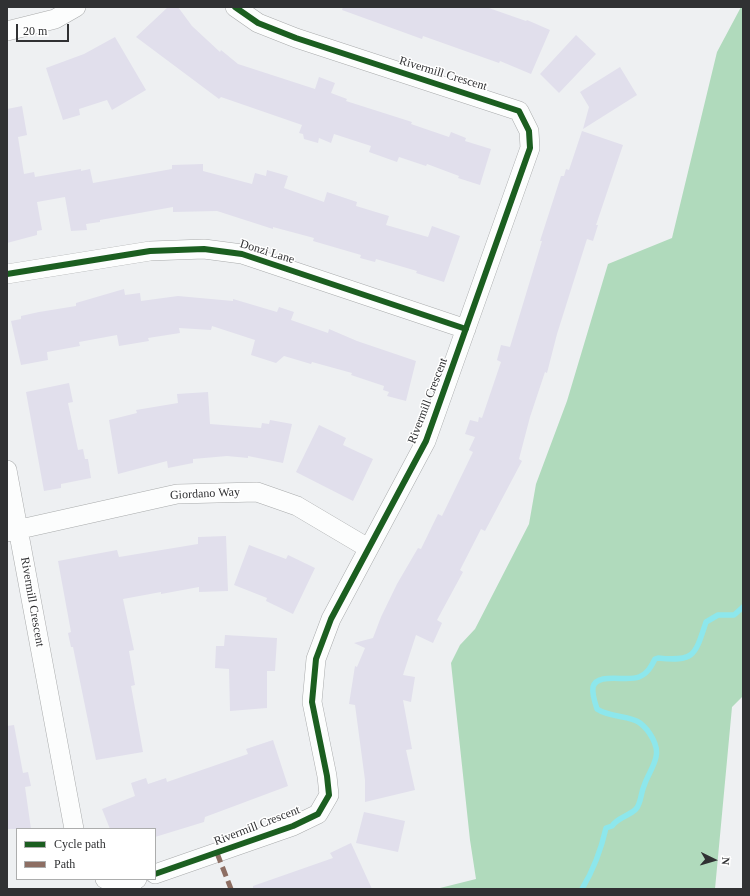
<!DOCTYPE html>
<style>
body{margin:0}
#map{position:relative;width:750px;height:896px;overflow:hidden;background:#eef0f2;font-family:"Times New Roman",serif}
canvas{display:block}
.frame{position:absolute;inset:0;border:8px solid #303133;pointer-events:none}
.legend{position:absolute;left:16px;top:828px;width:140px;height:52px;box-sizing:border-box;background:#fff;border:1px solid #acadad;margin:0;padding:5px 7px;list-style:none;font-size:12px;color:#303133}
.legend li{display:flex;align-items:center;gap:8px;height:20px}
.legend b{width:20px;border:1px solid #acadad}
.north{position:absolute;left:694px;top:840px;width:40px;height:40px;-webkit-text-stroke:3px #fff;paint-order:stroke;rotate:95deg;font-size:11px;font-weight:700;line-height:16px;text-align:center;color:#303133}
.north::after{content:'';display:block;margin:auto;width:14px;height:18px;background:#303133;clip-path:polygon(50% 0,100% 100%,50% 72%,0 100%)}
.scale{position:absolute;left:16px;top:24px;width:53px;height:18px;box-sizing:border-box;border:2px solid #303133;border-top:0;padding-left:5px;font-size:12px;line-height:14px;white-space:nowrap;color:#303133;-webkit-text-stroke:3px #fff;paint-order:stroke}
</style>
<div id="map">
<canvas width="750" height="896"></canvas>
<div class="frame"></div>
<ul class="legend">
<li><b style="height:5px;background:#1b5e20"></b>Cycle path</li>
<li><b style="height:5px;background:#8d6e63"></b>Path</li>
</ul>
<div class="north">N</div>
<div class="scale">20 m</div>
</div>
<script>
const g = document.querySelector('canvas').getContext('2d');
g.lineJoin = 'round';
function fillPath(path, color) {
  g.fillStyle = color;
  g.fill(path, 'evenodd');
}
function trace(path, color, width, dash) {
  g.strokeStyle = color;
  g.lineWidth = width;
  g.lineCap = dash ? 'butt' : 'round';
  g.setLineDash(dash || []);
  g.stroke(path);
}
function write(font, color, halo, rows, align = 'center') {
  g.font = font + ' "Times New Roman",serif';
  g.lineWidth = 3;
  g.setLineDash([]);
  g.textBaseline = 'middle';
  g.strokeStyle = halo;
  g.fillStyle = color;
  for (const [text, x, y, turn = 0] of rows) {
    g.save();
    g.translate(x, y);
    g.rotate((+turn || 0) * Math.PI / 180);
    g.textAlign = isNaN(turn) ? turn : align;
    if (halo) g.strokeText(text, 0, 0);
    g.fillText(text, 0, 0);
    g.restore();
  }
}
fillPath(new Path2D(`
 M741,7H743V696L732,707L715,889H436L476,879L470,840L451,663L460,645L475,629L529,524L536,484L567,401L608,264L672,238L717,52Z`), '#b0dabc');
trace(new Path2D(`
 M582,889C594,869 601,850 606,828L612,826C617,818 629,816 636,809C641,804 641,792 644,786C647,776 654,767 656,757C659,745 649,730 640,723C630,715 610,718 597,709C595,703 592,693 593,687C597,672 627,682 639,677C647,674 651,667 655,659L658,658C695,662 695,655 706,622L718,615H734L743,607`), '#8de7ec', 5.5);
fillPath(new Path2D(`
 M168,7H178L192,26L220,52L221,50L238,64L315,89L319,77L335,83L331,93L347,99L346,101L412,122L411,124L449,137L451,132L466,138L465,141L491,149L480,185L458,178L459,176L427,164L426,166L399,157L397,162L369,152L371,146L334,134L331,143L319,138L318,143L304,139L303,134L299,133L302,125L221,97L219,99L136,37Z
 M343,7H486L526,21L527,20L550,30L531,74L500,61L499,63L423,36L422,39L342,10Z
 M576,35L596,54L559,93L540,74Z
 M115,37L146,90L112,110L107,100L79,109L80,115L63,120L46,68L84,54Z
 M620,67L637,95L583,129L589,107L580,92Z
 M22,106L27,135L18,137L24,174L34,172L35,177L81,169V171L90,169L93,183L172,169V165L203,164V171L252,184L255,173L266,176L267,170L288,176L284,188L324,202L327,192L357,202L356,206L389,216L386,225L428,237L432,226L460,236L444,282L416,273L417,271L376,259L375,262L360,258L361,255L313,241L314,238L273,227V229L217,211L173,212V207L100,220V222L86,224L87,230L71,231L65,197L37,202L42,230L37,231V235L7,243V109Z
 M582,131L623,145L596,225H598L593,241L587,239L557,334L547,373L545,372L530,417L519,459L522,461L485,531L481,529L460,570L463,572L437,620L442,623L433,643L416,635L403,675L415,677L411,702L403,700L412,749L406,750L415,790L365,802V780L355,705L349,704L355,666L357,667L365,648L354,643L373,638L381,617L397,584L418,548L421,549L438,514L442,516L473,452L469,450L475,437L465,434L470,420L478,422L479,417L482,418L501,362L497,360L501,345L510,347L542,241H540L561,176H564L566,169L569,170Z
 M124,289L125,295L140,293L141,301L178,296L233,301V299L277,312L279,307L294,312L291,320L328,333L329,329L357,341L416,361L406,401L387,396L389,392L383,390L384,386L351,375L352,373L312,362L311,364L284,356L276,363L251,355L255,340L212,326L211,330L179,328L180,333L148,338L149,341L119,346L117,335L79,342L80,346L47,352L48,360L21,365L11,321L21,319V316L39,312L76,306V303Z
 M69,383L73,402L68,403L78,450L83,449L85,459H88L91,478L61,484V488L44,491L26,392Z
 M208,392L210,424L261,428L262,423L269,424L270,420L292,424L283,463L248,456V458L227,456L193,459V463L168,468L167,461L118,474L109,420L137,413L136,410L178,403L177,394Z
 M319,425L346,438L343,445L373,459L353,501L296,472Z
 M226,536L228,591L199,592V587L161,594V592L123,599L134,650L129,651L135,685L131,686L143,752L96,760L73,647H71L68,633L71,632L58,561L117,550L119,557L198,544V537Z
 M249,545L286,559L288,555L315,568L293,614L266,601L267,598L234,585Z
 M225,635L277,638L275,671H267V708L230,711L229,669L215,668L216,646H224Z
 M14,725L23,773L28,772L31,786L25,787L31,829H7V726Z
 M273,740L288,786L205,817L204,822L155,837V829H110L102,809L135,796L131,783L146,778L148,784L166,778L167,782L248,754L246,749Z
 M364,812L405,821L398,852L356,843Z
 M351,843L372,889H253V886L333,858L330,853Z`), '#e1dfec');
const minor = new Path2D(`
 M7,31L55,19L76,7
 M7,274L150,251L204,249L242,254L466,329
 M7,470L74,829
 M7,532L177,494L257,492L297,506L368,548
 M155,874L293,826L318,814L329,795L327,776L312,702L316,659L331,619L426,441L530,148L529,131L519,111L296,38L258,23L235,7
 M105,879L110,881L137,879`);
trace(minor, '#a9abac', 20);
trace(minor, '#fcfdfd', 19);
trace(new Path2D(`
 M217,853L231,889`), '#8d6e63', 5, [10, 5]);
trace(new Path2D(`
 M7,274L150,251L204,249L242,254L466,329
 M155,874L293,826L318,814L329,795L327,776L312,702L316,659L331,619L426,441L530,148L529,131L519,111L296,38L258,23L235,7`), '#1b5e20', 6);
write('12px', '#303133', '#fff', [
 ["Rivermill Crescent",443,74,17],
 ["Donzi Lane",267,252,17],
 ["Rivermill Crescent",428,401,-69],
 ["Giordano Way",205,494,-3],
 ["Rivermill Crescent",32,602,80],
 ["Rivermill Crescent",257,826,-21]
]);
</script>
